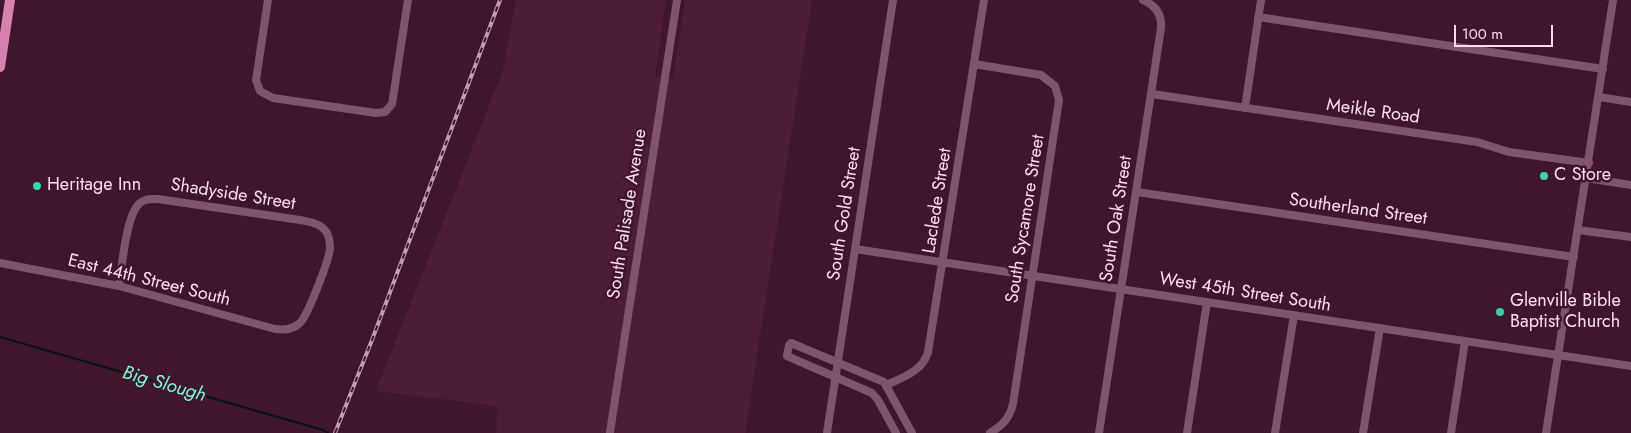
<!DOCTYPE html>
<style>
body{margin:0}
#map{position:relative;width:1631px;height:433px;overflow:hidden;background:#40162d;font-family:Jost,sans-serif}
canvas{display:block}
.scale{position:absolute;left:1454px;top:25px;width:99px;height:22px;box-sizing:border-box;border:2px solid #fbdeeb;border-top:0;padding-left:6px;font-size:15px;line-height:18px;white-space:nowrap;color:#fbdeeb;-webkit-text-stroke:4px #40162d;paint-order:stroke}
</style>
<div id="map">
<canvas width="1631" height="433"></canvas>
<div class="scale">100 m</div>
</div>
<script>
const g = document.querySelector('canvas').getContext('2d');
g.lineJoin = 'round';
function fillPath(path, color) {
  g.fillStyle = color;
  g.fill(path, 'evenodd');
}
function trace(path, color, width, dash) {
  g.strokeStyle = color;
  g.lineWidth = width;
  g.lineCap = dash ? 'butt' : 'round';
  g.setLineDash(dash || []);
  g.stroke(path);
}
function write(font, color, halo, rows, align = 'center') {
  g.font = font + ' Jost,sans-serif';
  g.lineWidth = 5;
  g.setLineDash([]);
  g.textBaseline = 'middle';
  g.strokeStyle = halo;
  g.fillStyle = color;
  for (const [text, x, y, turn = 0] of rows) {
    g.save();
    g.translate(x, y);
    g.rotate((+turn || 0) * Math.PI / 180);
    g.textAlign = isNaN(turn) ? turn : align;
    if (halo) g.strokeText(text, 0, 0);
    g.fillText(text, 0, 0);
    g.restore();
  }
}
fillPath(new Path2D(`
 M516,0H666L655,76L673,78L685,0H812L745,433H496L497,406L376,391L503,70Z`), '#4d1c37');
trace(new Path2D(`
 M0,337L323,430L328,433`), '#04150f', 2);
trace(new Path2D(`
 M268,0L256,80L260,91L273,98L376,113L385,112L392,104L408,0
 M1258,17L1603,69
 M974,64L1041,75L1055,86L1059,100L1013,404C1009,419 1003,425 990,433
 M1152,94L1477,142L1509,152L1589,163
 M1599,97L1631,102
 M1245,108L1261,0
 M1586,178L1631,185
 M1137,192L1574,257
 M1578,230L1631,237
 M855,249L1631,366
 M0,263L119,286L275,329C284,330 292,330 300,323C307,317 330,258 330,248C330,243 329,237 327,233C321,223 310,222 300,220L158,199C152,199 145,198 140,203C126,214 122,267 119,286
 M887,385C903,377 923,371 928,352L984,0
 M610,432L677,0
 M827,433L893,0
 M896,433L878,400L872,393L787,356L789,345L791,343L884,382L912,433
 M1099,433L1161,28C1162,14 1155,5 1143,0
 M1187,433L1207,302
 M1275,433L1294,315
 M1363,433L1380,328
 M1451,433L1465,341
 M1546,433L1613,0`), '#80556a', 8);
trace(new Path2D(`
 M0,67L10,0`), '#d781ad', 10);
const rail = new Path2D(`
 M335,433L372,340L500,0`);
trace(rail, '#c09faf', 4);
trace(rail, '#40162d', 2, [5.5]);
for (const [x, y, r, color] of [
 [1544,176,5,"#36d4a7"],
 [37,186,5,"#36d4a7"],
 [1500,312,5,"#36d4a7"]
]) {
  const dot = new Path2D();
  dot.arc(x, y, r, 0, 2 * Math.PI);
  g.fillStyle = color;
  g.fill(dot);
  trace(dot, '#40162d', 2);
}
write('18px', '#fbdeeb', '#40162d', [
 ["Meikle Road",1373,112,8],
 ["Shadyside Street",233,195,9],
 ["Laclede Street",938,201,-81],
 ["Southerland Street",1358,210,8],
 ["South Palisade Avenue",628,214,-81],
 ["South Gold Street",845,214,-81],
 ["South Sycamore Street",1026,219,-81],
 ["South Oak Street",1117,219,-81],
 ["East 44th Street South",149,281,14],
 ["West 45th Street South",1245,293,9]
]);
write('18px', '#fbdeeb', '#40162d', [
 ["C Store",1554,176],
 ["Heritage Inn",47,186],
 ["Glenville Bible",1510,302],
 ["Baptist Church",1510,323]
], 'left');
write('italic 19px', '#76fed0', '#40162d', [
 ["Big Slough",164,385,16]
]);
</script>
